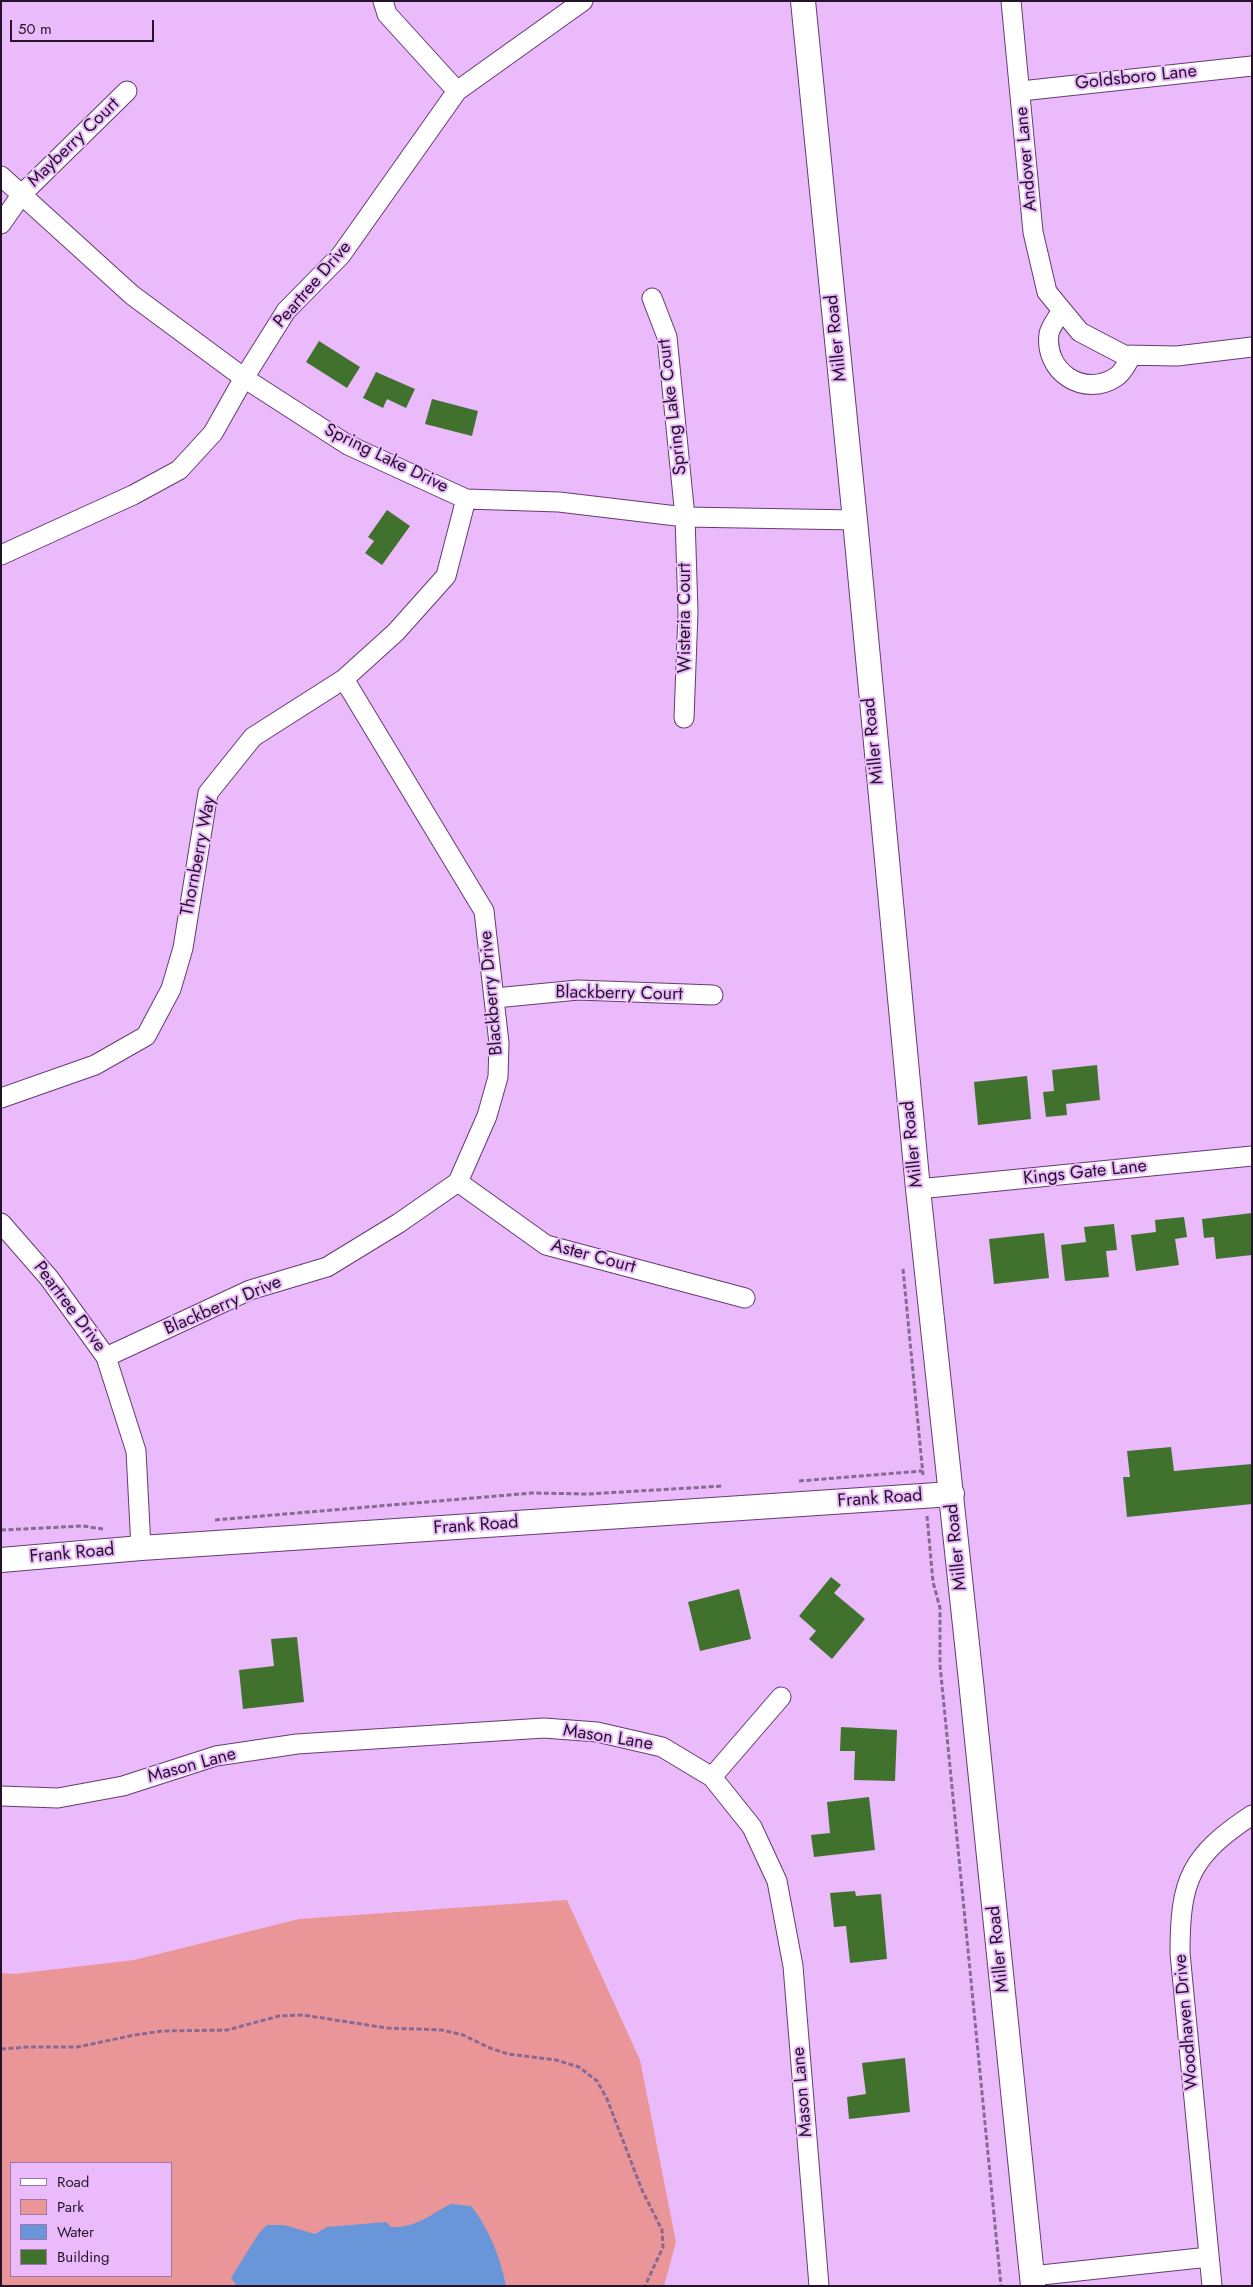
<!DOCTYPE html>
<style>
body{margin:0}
#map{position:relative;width:1253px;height:2287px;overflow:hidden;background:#eabafa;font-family:Jost,sans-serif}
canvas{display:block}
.frame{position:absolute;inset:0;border:2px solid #24132a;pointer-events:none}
.legend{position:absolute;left:10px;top:2162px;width:162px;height:115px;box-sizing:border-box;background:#eabafa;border:1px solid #9b77a7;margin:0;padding:6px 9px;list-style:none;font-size:15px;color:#24132a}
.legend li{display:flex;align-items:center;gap:10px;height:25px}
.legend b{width:25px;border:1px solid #9b77a7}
.scale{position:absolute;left:10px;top:20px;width:144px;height:22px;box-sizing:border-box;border:2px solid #24132a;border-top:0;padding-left:6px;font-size:15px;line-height:18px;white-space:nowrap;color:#24132a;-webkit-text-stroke:4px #eabafa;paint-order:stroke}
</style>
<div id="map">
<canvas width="1253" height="2287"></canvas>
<div class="frame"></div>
<ul class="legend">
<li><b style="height:6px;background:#fff"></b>Road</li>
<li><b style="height:14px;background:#ea9698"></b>Park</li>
<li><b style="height:14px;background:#6896d9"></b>Water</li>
<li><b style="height:14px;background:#40712d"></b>Building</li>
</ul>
<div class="scale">50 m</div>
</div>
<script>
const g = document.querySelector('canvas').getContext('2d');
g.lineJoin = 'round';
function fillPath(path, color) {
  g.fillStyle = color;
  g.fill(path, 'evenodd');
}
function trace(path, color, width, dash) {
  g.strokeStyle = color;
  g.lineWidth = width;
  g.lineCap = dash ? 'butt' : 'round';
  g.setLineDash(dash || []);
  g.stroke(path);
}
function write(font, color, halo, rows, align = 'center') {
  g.font = font + ' Jost,sans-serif';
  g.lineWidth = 4;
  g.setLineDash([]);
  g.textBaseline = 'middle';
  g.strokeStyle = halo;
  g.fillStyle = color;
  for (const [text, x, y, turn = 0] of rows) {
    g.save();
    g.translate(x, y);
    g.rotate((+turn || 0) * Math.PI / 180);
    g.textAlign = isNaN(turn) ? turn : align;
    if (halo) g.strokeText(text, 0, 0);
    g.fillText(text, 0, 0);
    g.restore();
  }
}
fillPath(new Path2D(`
 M567,1900L640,2060L676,2242L664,2286H1V1973L14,1974L134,1960L299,1919ZM11,2163H171V2276H11Z`), '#ea9698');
fillPath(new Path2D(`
 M451,2204L471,2206C488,2227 501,2258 506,2286H237L231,2278L259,2233L267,2225H284L315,2234L327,2227L386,2222L391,2227C417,2228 429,2215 451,2204Z`), '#6896d9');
fillPath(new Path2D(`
 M319,341L360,367L347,388L306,362Z
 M376,372L415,389L406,408L387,399L383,408L363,398Z
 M432,399L478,411L472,436L425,424Z
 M387,510L410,526L382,565L365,553L374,541L368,537Z
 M1097,1065L1100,1100L1066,1104L1067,1115L1046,1117L1043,1092L1054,1091L1052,1070Z
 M1027,1076L1031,1119L978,1125L974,1082Z
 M1252,1213V1255L1216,1259L1214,1237L1204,1238L1202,1219Z
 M1184,1217L1187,1237L1175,1239L1179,1265L1136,1271L1131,1235L1156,1232L1155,1220Z
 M1114,1224L1117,1250L1106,1251L1109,1277L1065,1281L1061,1245L1086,1242L1084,1227Z
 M1044,1233L1049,1278L994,1284L989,1239Z
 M1171,1447L1174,1471L1252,1464V1504L1127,1517L1123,1477H1130L1127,1451Z
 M831,1577L841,1585L834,1593L865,1619L832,1659L809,1639L816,1631L799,1616Z
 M739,1589L751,1639L700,1651L688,1602Z
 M297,1637L304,1702L243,1709L239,1670L274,1666L271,1639Z
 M841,1727L897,1730L895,1781L854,1780L855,1751H840Z
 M869,1797L875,1850L814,1857L811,1835L830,1833L827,1802Z
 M855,1891L856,1896L881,1894L887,1959L850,1963L846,1926L834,1927L830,1893Z
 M905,2058L910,2112L849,2119L847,2097L866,2094L862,2063Z`), '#40712d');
const minor = new Path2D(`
 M383,1L387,14L457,91
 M1011,1L1033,232L1047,292L1080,332L1124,355L1177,356L1252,347
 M1021,91L1252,66
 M1,176L132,295L244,378L348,445L466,499L559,502L685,517L855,520
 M1,224L22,194L127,91
 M652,298L667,337L685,517L688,612L684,718
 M1062,310C1058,317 1050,327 1049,334C1044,372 1084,398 1116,377C1123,373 1128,361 1132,355
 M1,555L133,495L179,470L213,433L244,378L286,311L341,255L457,91L583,1
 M495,998L578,990L713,995
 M1,1098L95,1065L146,1036L171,989L183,948L208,793L253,737L344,679L396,632L446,576L466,499
 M458,1182L546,1245L745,1298
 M918,1189L1252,1156
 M1,1223L49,1278L106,1357L136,1451L141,1548
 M106,1357L250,1290L327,1267L399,1223L458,1182L487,1116L498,1077L499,1043L484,911L344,679
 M712,1777L781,1697
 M1,1796L58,1798L123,1786L216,1756L297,1744L544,1728L597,1732L662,1747L712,1777L752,1827L777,1881L793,1966L819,2286
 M1032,2276L1209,2257
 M1212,2286L1180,1953C1180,1880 1190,1856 1252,1815`);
const tertiary = new Path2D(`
 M803,1L855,520L918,1189L971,1681L1033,2286
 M1,1560L141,1548L952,1494`);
trace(minor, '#653b72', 21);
trace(tertiary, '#653b72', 26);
trace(new Path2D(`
 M903,1269L923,1475
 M799,1481L922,1471
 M927,1516L933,1582L940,1608V1665L1001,2286
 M215,1520L532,1493L588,1494L723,1486
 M1,1530L83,1526L103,1529
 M1,2049L28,2047H77L135,2035L162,2031L227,2030L279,2016L303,2015L387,2028L442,2030L463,2035L490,2048L508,2054L556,2060L579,2067L597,2081L607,2099L642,2190L662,2230L663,2247L645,2286`), '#896894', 3, [5, 2.5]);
trace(minor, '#fff', 19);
trace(tertiary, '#fff', 24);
write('18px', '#24132a', '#eabafa', [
 ["Goldsboro Lane",1136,78,-6],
 ["Mayberry Court",74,143,-44],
 ["Andover Lane",1027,159,-95],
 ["Peartree Drive",313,285,-49],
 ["Miller Road",837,338,-96],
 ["Spring Lake Court",673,407,-97],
 ["Spring Lake Drive",386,459,26],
 ["Wisteria Court",686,618,-90],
 ["Miller Road",874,741,-96],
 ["Thornberry Way",199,856,-79],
 ["Blackberry Drive",492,993,-95],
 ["Blackberry Court",619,994,1],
 ["Miller Road",913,1144,-96],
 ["Kings Gate Lane",1085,1173,-6],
 ["Aster Court",593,1257,15],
 ["Blackberry Drive",223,1306,-23],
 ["Peartree Drive",69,1307,53],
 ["Frank Road",880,1499,-4],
 ["Frank Road",476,1526,-4],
 ["Miller Road",957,1547,-96],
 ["Frank Road",72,1554,-5],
 ["Mason Lane",608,1738,9],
 ["Mason Lane",192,1766,-15],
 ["Miller Road",999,1949,-96],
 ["Woodhaven Drive",1187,2022,-95],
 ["Mason Lane",803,2092,-95]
]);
</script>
